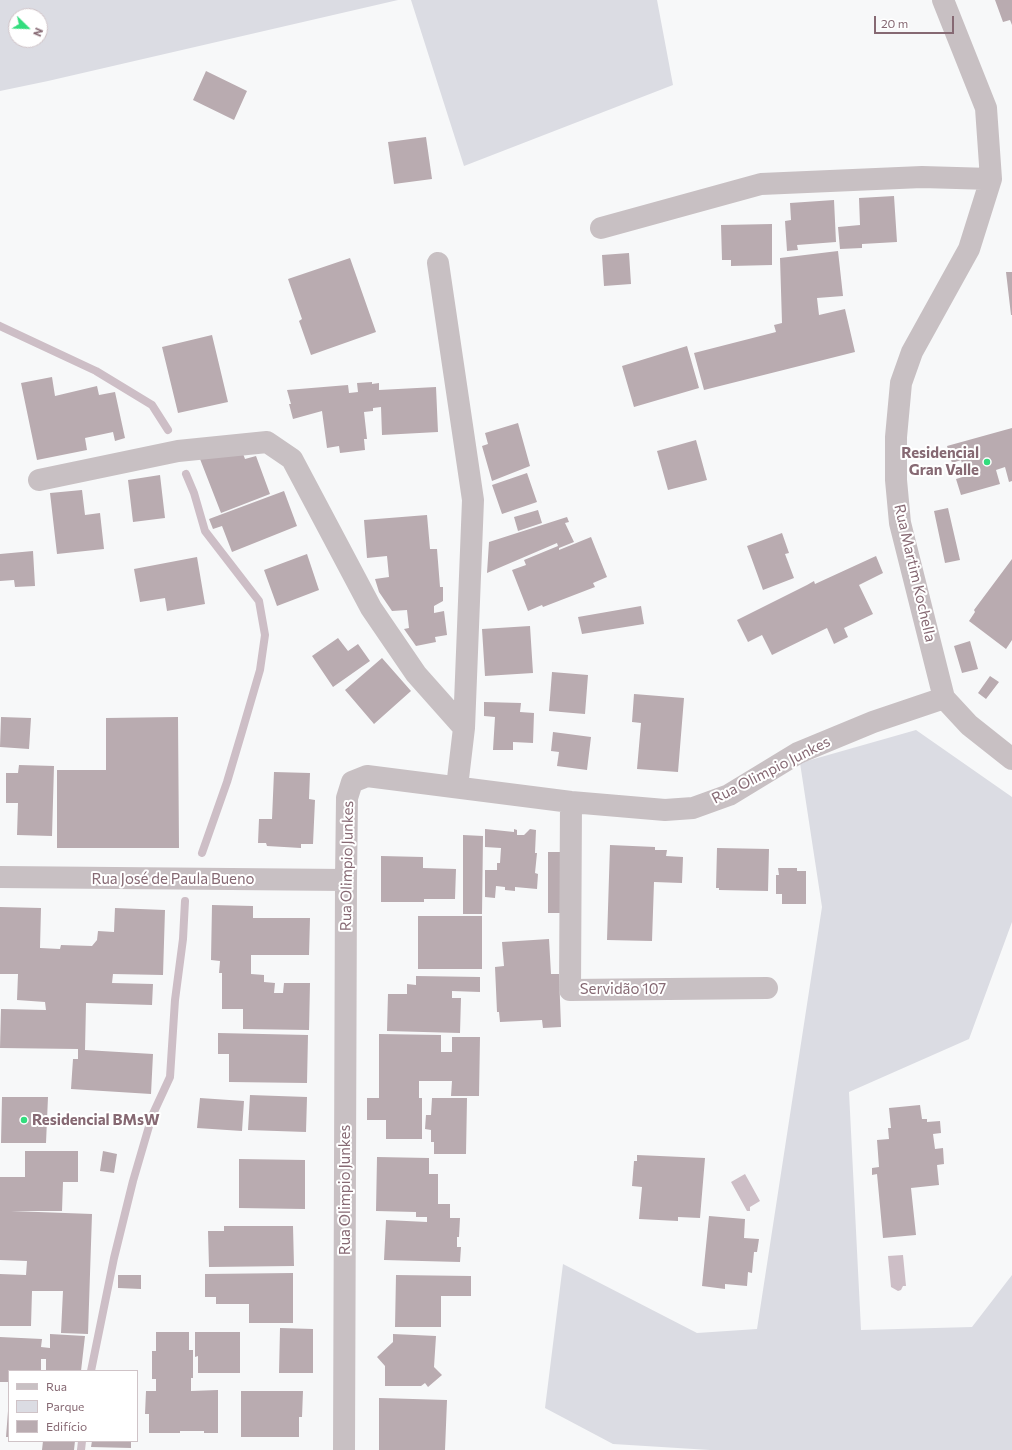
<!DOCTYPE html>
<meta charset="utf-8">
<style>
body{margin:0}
#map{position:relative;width:1012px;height:1450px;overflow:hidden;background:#f7f8f9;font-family:Commissioner,sans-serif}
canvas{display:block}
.legend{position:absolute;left:8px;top:1370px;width:130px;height:72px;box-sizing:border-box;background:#fff;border:1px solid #cfc3c7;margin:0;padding:5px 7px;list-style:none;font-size:12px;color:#866973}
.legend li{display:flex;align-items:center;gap:8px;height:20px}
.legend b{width:20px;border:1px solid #cfc3c7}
.north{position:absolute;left:8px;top:8px;width:40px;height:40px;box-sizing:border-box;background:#fff;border:1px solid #cfc3c7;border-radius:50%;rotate:113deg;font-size:11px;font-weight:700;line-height:16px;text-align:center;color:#866973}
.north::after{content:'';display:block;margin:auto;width:14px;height:18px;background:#32dd7d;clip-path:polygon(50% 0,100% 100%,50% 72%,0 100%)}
.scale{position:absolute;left:874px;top:16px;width:80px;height:18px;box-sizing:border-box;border:2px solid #866973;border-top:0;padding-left:5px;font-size:12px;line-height:14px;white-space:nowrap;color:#866973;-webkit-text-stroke:3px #fff;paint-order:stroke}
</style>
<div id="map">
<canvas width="1012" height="1450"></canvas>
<ul class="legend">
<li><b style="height:5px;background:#c8c0c3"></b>Rua</li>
<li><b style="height:11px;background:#dbdce3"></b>Parque</li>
<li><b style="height:11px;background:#b9abb0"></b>Edifício</li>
</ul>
<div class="north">N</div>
<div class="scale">20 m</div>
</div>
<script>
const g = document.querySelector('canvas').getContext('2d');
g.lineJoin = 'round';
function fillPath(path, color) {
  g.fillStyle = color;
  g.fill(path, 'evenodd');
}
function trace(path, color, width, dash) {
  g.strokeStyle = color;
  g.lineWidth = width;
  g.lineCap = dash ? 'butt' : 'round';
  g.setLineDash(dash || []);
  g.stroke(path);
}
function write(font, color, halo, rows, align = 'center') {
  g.font = font + ' Commissioner,sans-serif';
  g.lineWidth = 4;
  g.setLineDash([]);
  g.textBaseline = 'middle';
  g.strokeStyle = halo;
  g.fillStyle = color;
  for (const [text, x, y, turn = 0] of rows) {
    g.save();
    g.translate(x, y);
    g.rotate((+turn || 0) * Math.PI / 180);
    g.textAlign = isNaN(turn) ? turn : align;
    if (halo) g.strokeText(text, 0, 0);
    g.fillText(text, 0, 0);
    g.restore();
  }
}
fillPath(new Path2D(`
 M0,0H398L48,81L0,91ZM16,16H40V40H16Z
 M411,0H657L673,85L464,166Z
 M916,730L1012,797V922L969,1039L849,1092L861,1330L972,1327L1012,1275V1450H710L613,1444L545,1408L563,1264L697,1333L757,1329L822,907L800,763Z`), '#dbdce3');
fillPath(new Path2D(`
 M745,1174L760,1201L750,1207V1211H747L731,1182Z
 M903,1255L906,1286H903L901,1290L898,1291L891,1287L888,1256Z`), '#cdbec6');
trace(new Path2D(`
 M0,326L96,371L152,405L168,430
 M186,474L194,493L205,531L259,601L265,635L260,670L241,735L227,782L202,853
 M91,1371L114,1258L133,1181L152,1116L170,1077L175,1000L183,939L185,901
 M81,1450L82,1441`), '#cdbec6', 8);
fillPath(new Path2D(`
 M995,0H1012V25L1010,20L1003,22Z
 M206,71L247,91L234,120L193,100Z
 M426,137L432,179L394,184L388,142Z
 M894,196L897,242L862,244V248L840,249L838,227L860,225L859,198Z
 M834,200L836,242L797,245L798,250L787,251L785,221L791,220L790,203Z
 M772,224V265L731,266V260H722L721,225Z
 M838,251L843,296L817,298L819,315L845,309L855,352L704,390L694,353L776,332L774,325L782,323L780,258Z
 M629,253L631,284L604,286L602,255Z
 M350,258L376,332L311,355L299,321L302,319L288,279Z
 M1006,272H1012V315H1011Z
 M212,335L228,402L178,413L162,347Z
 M687,346L699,388L634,407L622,366Z
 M52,377L55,396L97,386L99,395L115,392L125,438L115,441L113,432L85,438L87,450L37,460L21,383Z
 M372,382V384L379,383V390L436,387L438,432L382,435L381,407L373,408V411L364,412L367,439H364L365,450L340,453L339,446L327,448L322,411L293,419L289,404H291L287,390L348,385L349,393L358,392L357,383Z
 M518,423L530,466L492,481L482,446L488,444L485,433Z
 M1012,428V481L1009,482L1005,467L996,470L1000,484L961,495L956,479L966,476L961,460L952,463L947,446Z
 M696,440L707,480L668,490L657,451Z
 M242,451L245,459L256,456L270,494L221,513L200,459Z
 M527,473L537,502L502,514L492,485Z
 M160,475L165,518L133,522L128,480Z
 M82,490L85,515L100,513L104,549L57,554L50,493Z
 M284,491L297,526L232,552L222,526L213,529L209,519Z
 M948,508L960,560L945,563L934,511Z
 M538,510L542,523L518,531L514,517Z
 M427,515L430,549H437L440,587H443V601L434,606V613L444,611L447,635L435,637L436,642L416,646L404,629L409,628L407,610L392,611L379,592L375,579L389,577L387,556L367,558L364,520Z
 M567,517L569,522L565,523L574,542L559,548V550L591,537L607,577L593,583L595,587L543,607L542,605L528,611L512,570L526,565L524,560L558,546L557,543L487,573L489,542Z
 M782,533L789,553L785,554L794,578L763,590L747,546Z
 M33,551L35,586L15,587L14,580L0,581V554Z
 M307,554L319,590L277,606L264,570Z
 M876,556L883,573L859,585L873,614L844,628L848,637L834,644L827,628L772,655L762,635L748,642L737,620L807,585L814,581L815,584Z
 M197,557L205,604L167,611L165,598L140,602L134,569Z
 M1012,559V640L1006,649L969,621L975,612L974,610Z
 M641,606L644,624L582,634L578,617Z
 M530,626L533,673L485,676L482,629Z
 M338,638L348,651L358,644L370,661L333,687L312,656Z
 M970,641L978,669L962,673L954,646Z
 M382,658L411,691L374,724L345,690Z
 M552,672L588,675L585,714L549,711Z
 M990,676L999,682L986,699L978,693Z
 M634,694L684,698L678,772L637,769L641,723L632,722Z
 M484,702L521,703L520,712L534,713L533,743L513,742V750H493L495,717L484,716Z
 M1,717L31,718L29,749L0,747Z
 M178,717L179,848H57V770H106V718Z
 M553,732L591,737L587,770L557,766L559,752L551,751Z
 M19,765L54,766L52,836L17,835L18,803H6V773H18Z
 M274,772L310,773L309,799L315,800L313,844H301V848L267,846L266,843H258L259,819H272Z
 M485,829L514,832V829L517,830V835H524L530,829L536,830L535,853H537L535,873L538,874L537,889L515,887V891L505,890V887L496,886L495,898L485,897V870H497V863H500L501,848L485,847Z
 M463,835L483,836L482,914H463Z
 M610,845L655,847V850H667L666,856L683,857L682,883L654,882L652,941L607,940Z
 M717,848L769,849L768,891L719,890V888H716Z
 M548,852H560V913H548Z
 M381,856L423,857V868L456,869L455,899H424V902H381Z
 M778,868H797V871H806V904H782V894H776V875H779Z
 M212,905L253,906V918H310L309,955H251V974L264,975V982L275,983L274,993H283L284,983H310L309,1030L243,1029V1009H222V973H219L220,961L211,960Z
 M0,907L41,908L40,948L60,949L61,945L92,946L97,940L98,931L114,932L115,908L165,910L163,975L113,974L112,983L153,984L152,1005L86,1003L85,1050L153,1054L151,1094L71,1089L73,1059H78V1049L0,1048L1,1009L46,1010L45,1002L17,1000L18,974H0Z
 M418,916H482V969H418Z
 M549,939L551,974H559L561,1027L543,1028L542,1020L500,1022L499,1012H497L495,967L504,966L502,942Z
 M416,976L480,977V992L452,991V998H461L460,1033L387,1031L388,994H407V984L416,985Z
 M218,1033L308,1035L307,1083L229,1082V1054H218Z
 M379,1034L441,1035V1052H452V1037H480L479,1096H451L452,1081H419V1098H422V1139H386V1120H367V1098H379Z
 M250,1095L307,1097L306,1132L248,1130Z
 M2,1097H48L46,1143H1Z
 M200,1098L244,1101L242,1131L197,1128Z
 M432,1098H467L466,1154H434V1142H431V1130L425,1129L426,1115H431Z
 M920,1105L922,1119H927V1122L940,1121L941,1133L933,1134L935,1149L943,1148L944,1164L937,1165L939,1185L911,1188L916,1235L883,1238L877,1174L872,1175V1168L879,1167L877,1140L889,1139L888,1128H891L889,1108Z
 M25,1151H78V1182H63L62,1211H11L92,1214L88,1334L61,1333L63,1291H32L31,1326H0V1274L26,1275L27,1261L0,1260V1177H25Z
 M103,1151L117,1154L114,1173L100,1171Z
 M637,1155L705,1158L700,1218L678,1217V1221L639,1219L642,1187L632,1186L634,1161H637Z
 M377,1157L429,1158V1174H438V1204H450V1218H460L459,1237H457V1247H461L460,1262L384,1260L386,1220L427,1222V1217H416V1212L376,1211Z
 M239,1159L305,1160V1209L239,1208Z
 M709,1216L745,1219L744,1238L759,1239L757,1252H754L752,1273L748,1272L747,1286L725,1284V1289L702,1286Z
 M224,1226H293L294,1266L209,1267L208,1231H224Z
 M293,1273V1323H249V1304H216V1297H205V1274Z
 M118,1275H141V1289L118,1288Z
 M396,1275L471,1276V1296H441V1327H395Z
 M280,1328L313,1329V1373H279Z
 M156,1332H189V1350H193V1378H191V1391L218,1390V1433H204V1431H180V1433H149V1414H145L146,1391H156V1379H152V1351H156Z
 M195,1332H240V1373H198V1356L195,1357Z
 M50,1334L85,1336L81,1371H46V1359H41V1371H9V1382H0V1337L42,1339L41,1347L50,1348Z
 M393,1334L436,1336L434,1367L442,1375L428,1387L425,1383L421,1386H385V1366L377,1357L393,1342Z
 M241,1391H303L302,1417H299V1437H241Z
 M379,1398L447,1400L445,1450H379Z
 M8,1411H9V1437H6Z
 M43,1441H75L74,1450H42Z
 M92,1441H131V1448L91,1447Z`), '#b9abb0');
trace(new Path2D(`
 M943,0L986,108L991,179L969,249L912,352L901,383L896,437V480L900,523L944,698L969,725L1012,759
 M601,228L761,184L922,177L991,179
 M438,263L473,500L464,728L457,787
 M39,480L178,451L267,442L292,459L371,608L416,674L464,728
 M571,802L570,990L767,988
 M0,877L346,880
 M344,1450L346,880L347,798L352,782L367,776L571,802L665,810L693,808L729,795L798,753L873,722L944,698`), '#c8c0c3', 22);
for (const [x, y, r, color] of [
 [987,462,4,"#32dd7d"],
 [24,1120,4,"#32dd7d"]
]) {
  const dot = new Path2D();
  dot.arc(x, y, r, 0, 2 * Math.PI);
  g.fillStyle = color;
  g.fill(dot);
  trace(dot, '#fff', 1.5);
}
write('bold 15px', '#866973', '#fff', [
 ["Residencial",979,453],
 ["Gran Valle",979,470],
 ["Residencial BMsW",32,1120,"left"]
], 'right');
write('15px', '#866973', '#fff', [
 ["Rua Martim Kochella",915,573,77],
 ["Rua Olimpio Junkes",771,770,-27],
 ["Rua Olimpio Junkes",347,866,-89],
 ["Rua José de Paula Bueno",173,879],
 ["Servidão 107",623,989],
 ["Rua Olimpio Junkes",345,1190,-90]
]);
</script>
